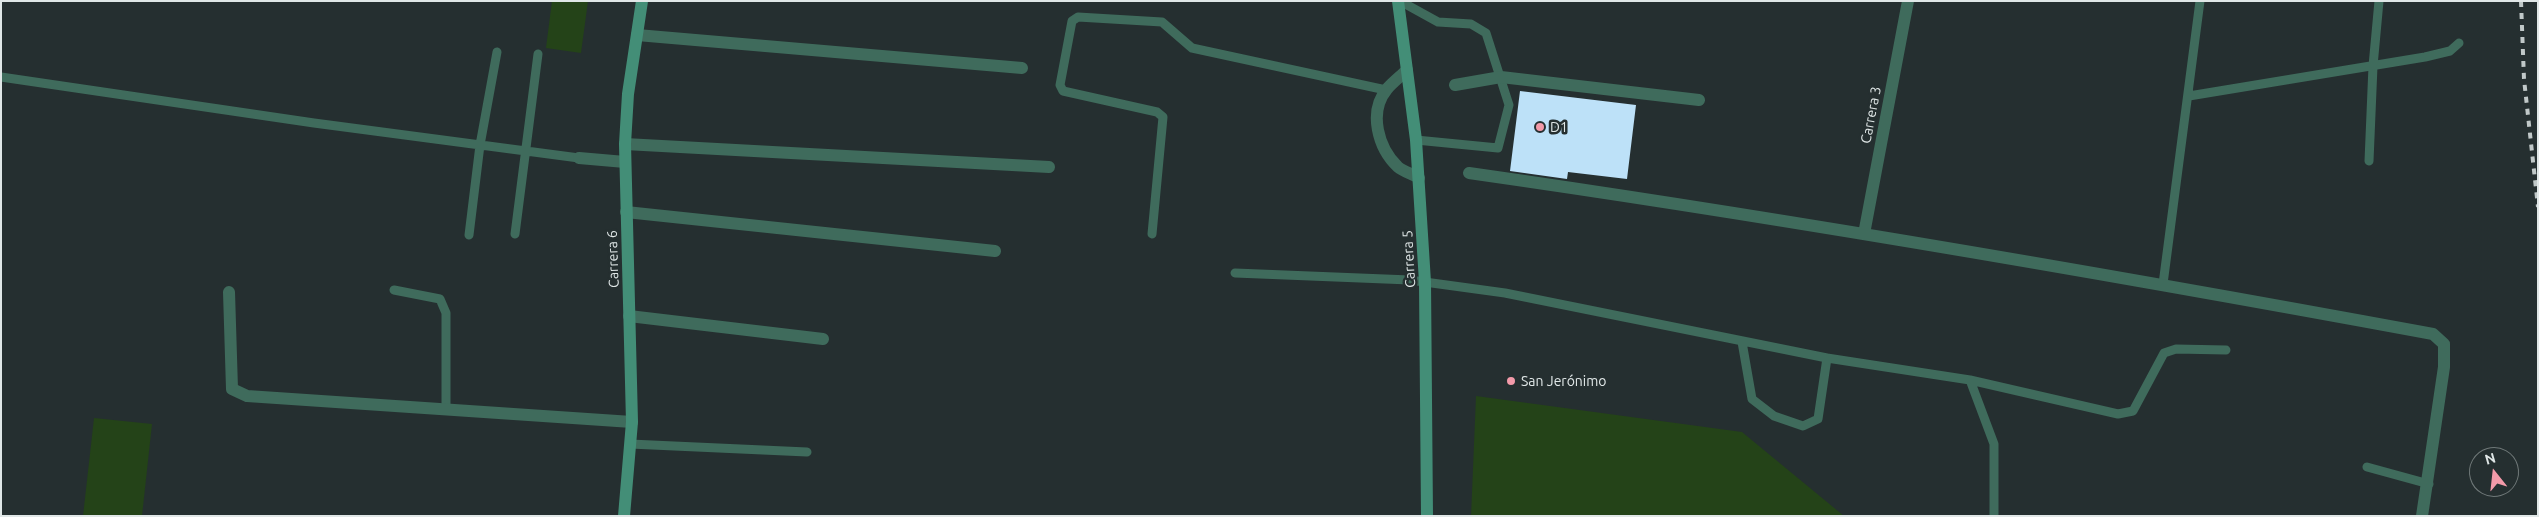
<!DOCTYPE html>
<meta charset="utf-8">
<style>
body{margin:0}
#map{position:relative;width:2539px;height:517px;overflow:hidden;background:#252f30;font-family:Ubuntu,sans-serif}
canvas{display:block}
.frame{position:absolute;inset:0;border:2px solid #e0e7e7;pointer-events:none}
.north{position:absolute;left:2469px;top:447px;width:50px;height:50px;box-sizing:border-box;background:#252f30;border:1px solid #707979;border-radius:50%;rotate:344deg;font-size:14px;font-weight:700;line-height:20px;text-align:center;color:#e0e7e7}
.north::after{content:'';display:block;margin:auto;width:18px;height:22px;background:#f39aa9;clip-path:polygon(50% 0,100% 100%,50% 72%,0 100%)}
</style>
<div id="map">
<canvas width="2539" height="517"></canvas>
<div class="frame"></div>
<div class="north">N</div>
</div>
<script>
const g = document.querySelector('canvas').getContext('2d');
g.lineJoin = 'round';
function fillPath(path, color) {
  g.fillStyle = color;
  g.fill(path, 'evenodd');
}
function trace(path, color, width, dash) {
  g.strokeStyle = color;
  g.lineWidth = width;
  g.lineCap = dash ? 'butt' : 'round';
  g.setLineDash(dash || []);
  g.stroke(path);
}
function write(font, color, halo, rows, align = 'center') {
  g.font = font + ' Ubuntu,sans-serif';
  g.lineWidth = 5;
  g.setLineDash([]);
  g.textBaseline = 'middle';
  g.strokeStyle = halo;
  g.fillStyle = color;
  for (const [text, x, y, turn = 0] of rows) {
    g.save();
    g.translate(x, y);
    g.rotate((+turn || 0) * Math.PI / 180);
    g.textAlign = isNaN(turn) ? turn : align;
    if (halo) g.strokeText(text, 0, 0);
    g.fillText(text, 0, 0);
    g.restore();
  }
}
fillPath(new Path2D(`
 M552,1H588L581,53L546,48Z
 M1476,396L1742,432L1844,516H1471Z
 M94,418L152,424L142,516H83Z`), '#244318');
fillPath(new Path2D(`
 M1520,91L1636,105L1627,179L1568,172L1567,179L1510,171Z`), '#bde1f8');
trace(new Path2D(`
 M1400,1L1438,22L1471,24L1486,33L1509,105L1498,148L1416,140
 M1,77L314,123L579,158
 M2189,96L2425,57L2450,51L2459,43
 M2369,161L2373,66L2379,1
 M515,234L538,54
 M1152,234L1163,117L1157,112L1063,91L1060,85L1072,21L1078,17L1162,22L1192,48L1386,90
 M469,235L480,145L497,52
 M1235,273L1410,280L1505,293L1827,358L1818,419L1803,426L1774,416L1752,399L1742,342
 M2163,284L2200,1
 M394,290L440,299L446,313V410
 M1827,358L1970,380L2118,414L2133,411L2164,353L2176,349L2226,350
 M1970,380L1994,444V516
 M630,444L807,452
 M2367,467L2429,484`), '#3f6b5c', 9);
trace(new Path2D(`
 M637,35L1022,68
 M1407,70C1401,76 1393,82 1387,89C1368,112 1378,148 1398,167C1404,172 1413,174 1419,178
 M1455,85L1501,77L1699,100
 M625,144L1049,167
 M579,158L625,162
 M1469,173C1792,219 2113,275 2433,334L2444,344V367L2422,516
 M626,212L995,251
 M1864,234L1908,1
 M229,292L232,389L247,396L632,422
 M629,316L823,339`), '#3f6b5c', 12);
trace(new Path2D(`
 M1398,1L1416,140L1425,282L1427,516
 M624,516L632,422L625,144L628,94L642,1`), '#438e77', 12);
trace(new Path2D(`
 M2521,1L2524,79L2538,207`), '#c0c8c8', 4, [6, 6]);
for (const [x, y, r, color] of [
 [1540,127,5,"#f39aa9"],
 [1511,381,5,"#f39aa9"]
]) {
  const dot = new Path2D();
  dot.arc(x, y, r, 0, 2 * Math.PI);
  g.fillStyle = color;
  g.fill(dot);
  trace(dot, '#252f30', 2);
}
write('14px', '#e0e7e7', '#252f30', [
 ["Carrera 3",1871,115,-79],
 ["Carrera 6",613,259,-92],
 ["Carrera 5",1409,259,-93]
]);
write('14px', '#e0e7e7', '#252f30', [
 ["D1",1550,127],
 ["San Jerónimo",1521,381]
], 'left');
</script>
